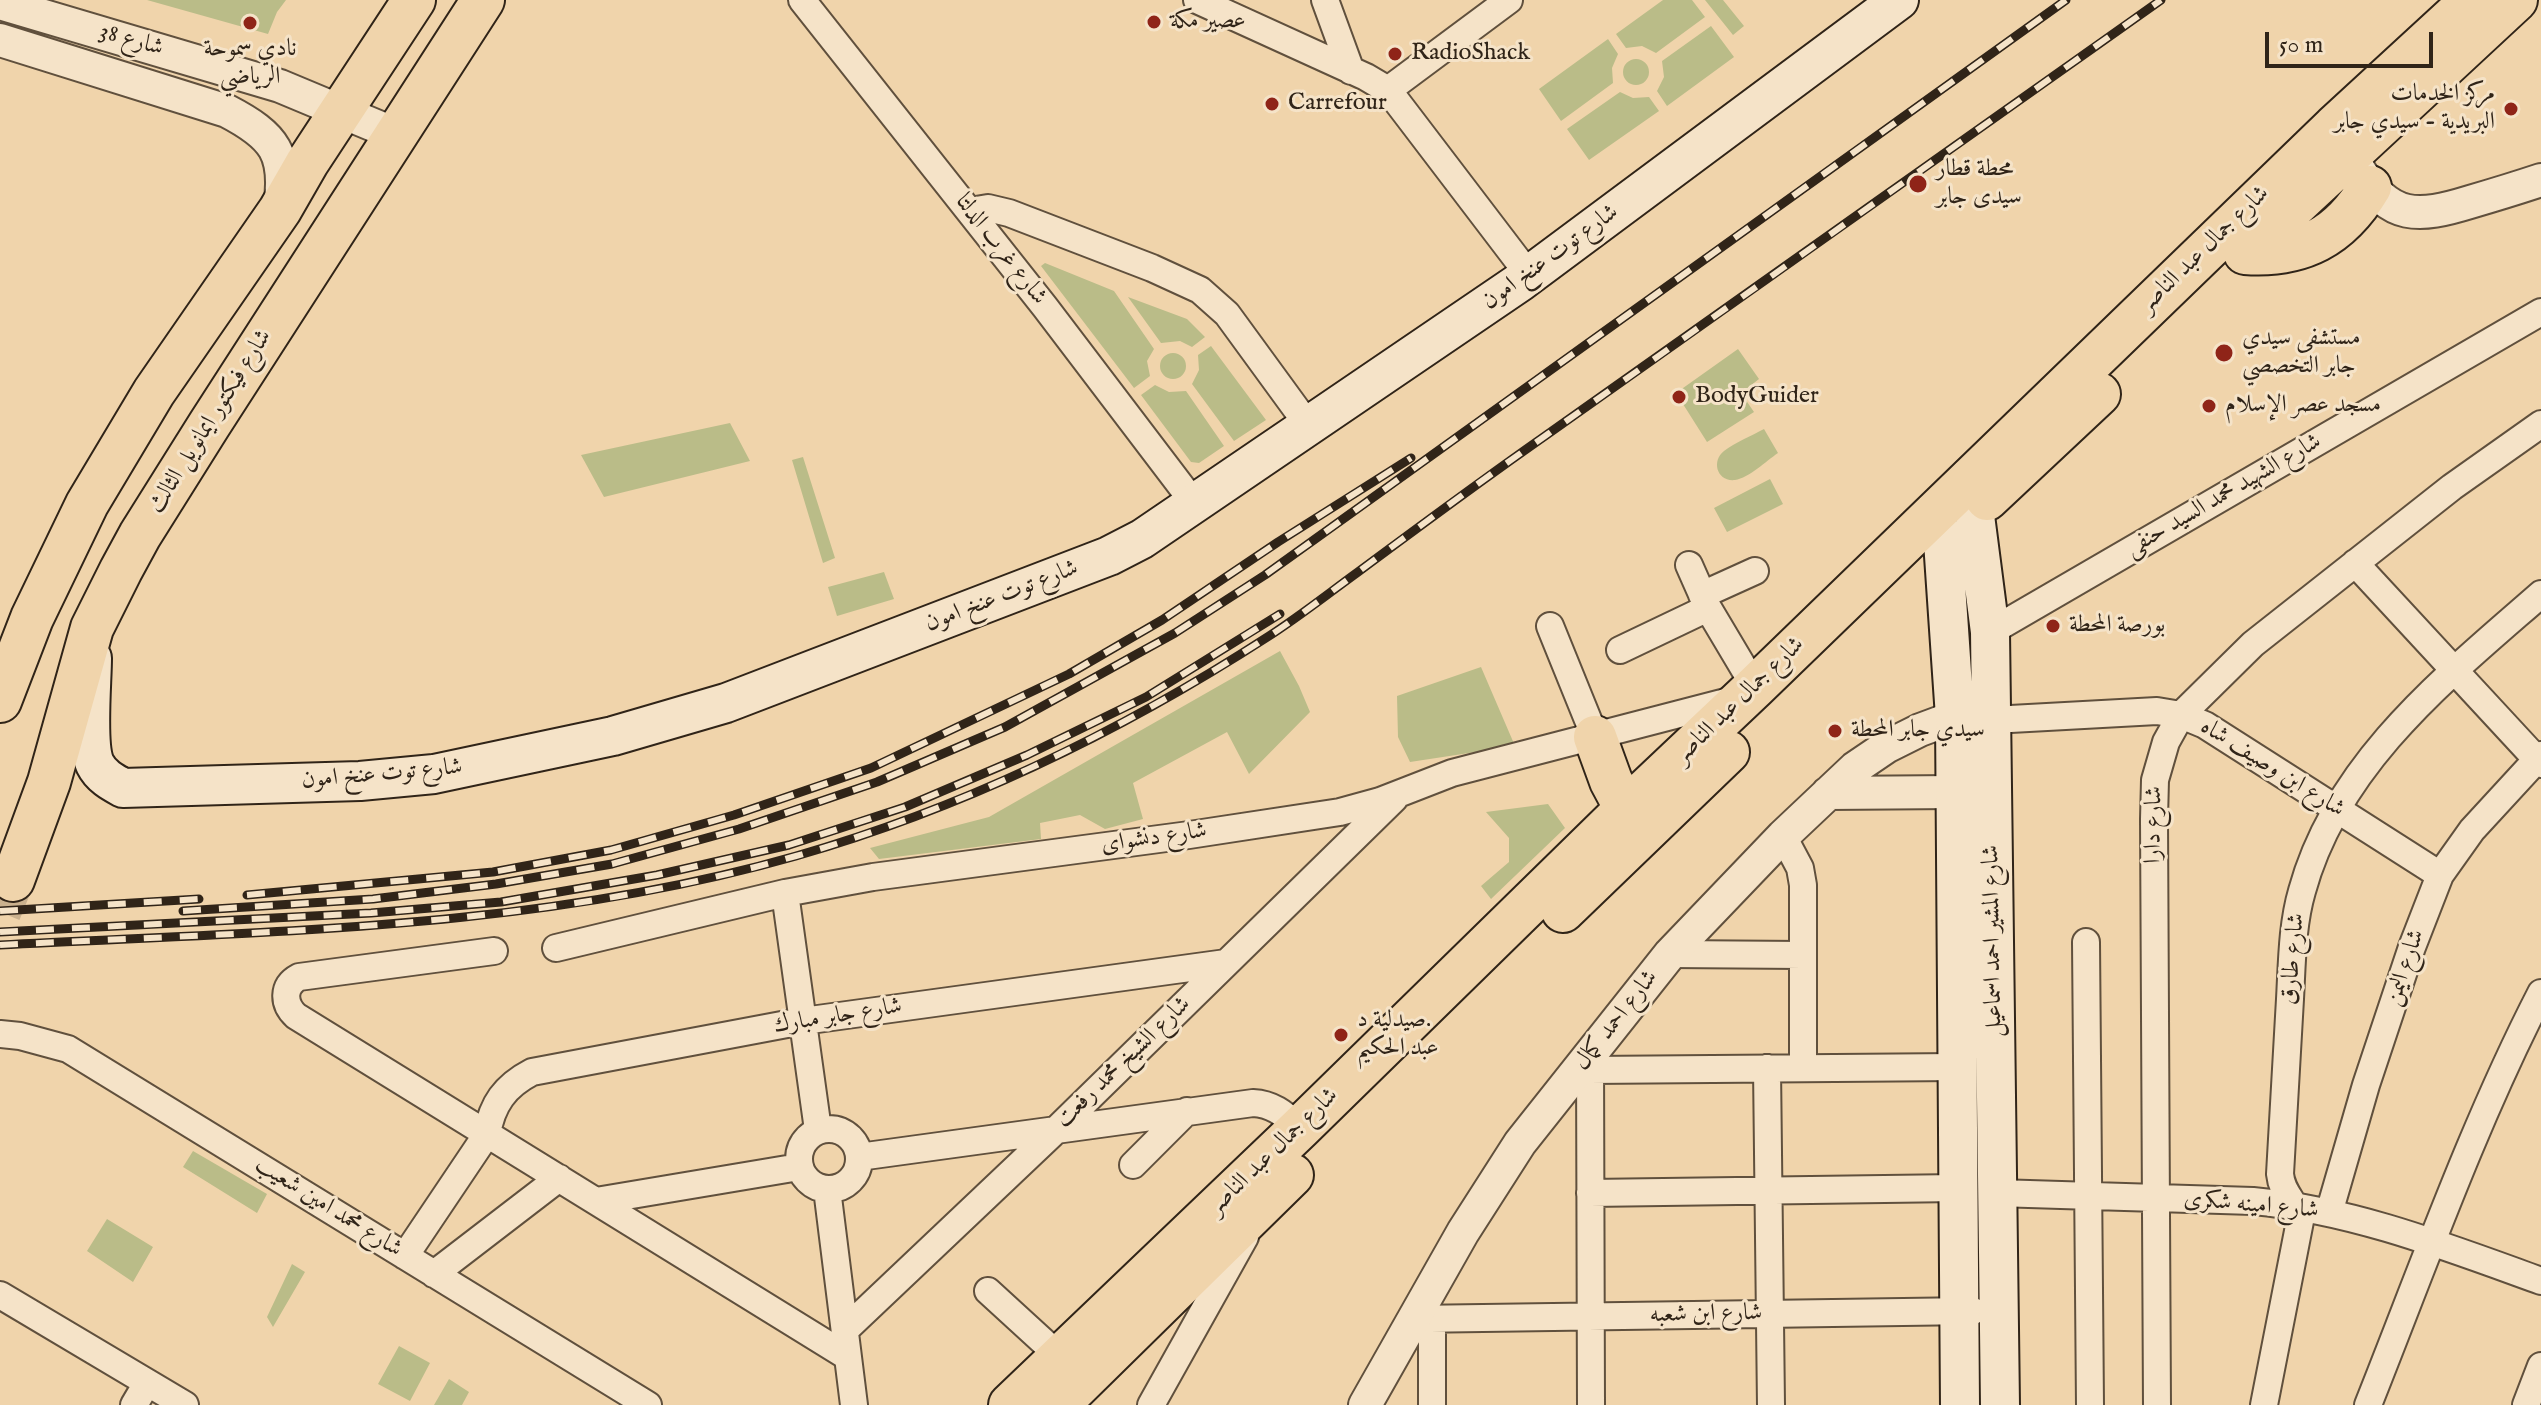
<!DOCTYPE html>
<meta charset="utf-8">
<style>
body{margin:0}
#map{position:relative;width:2541px;height:1405px;overflow:hidden;background:#f0d4ab;font-family:"IM FELL English",serif}
canvas{display:block}
.scale{position:absolute;left:2265px;top:32px;width:168px;height:36px;box-sizing:border-box;border:4px solid #302418;border-top:0;padding-left:10px;font-size:24px;line-height:28px;white-space:nowrap;color:#302418;-webkit-text-stroke:6px #f5e3c8;paint-order:stroke}
</style>
<div id="map">
<canvas width="2541" height="1405"></canvas>
<div class="scale">50 m</div>
</div>
<script>
const g = document.querySelector('canvas').getContext('2d');
g.lineJoin = 'round';
function fillPath(path, color) {
  g.fillStyle = color;
  g.fill(path, 'evenodd');
}
function trace(path, color, width, dash) {
  g.strokeStyle = color;
  g.lineWidth = width;
  g.lineCap = dash ? 'butt' : 'round';
  g.setLineDash(dash || []);
  g.stroke(path);
}
function write(font, color, halo, rows, align = 'center') {
  g.font = font + ' "IM FELL English",Amiri,serif';
  g.lineWidth = 6;
  g.setLineDash([]);
  g.textBaseline = 'middle';
  g.strokeStyle = halo;
  g.fillStyle = color;
  for (const [text, x, y, turn = 0] of rows) {
    g.save();
    g.translate(x, y);
    g.rotate((+turn || 0) * Math.PI / 180);
    g.textAlign = isNaN(turn) ? turn : align;
    if (halo) g.strokeText(text, 0, 0);
    g.fillText(text, 0, 0);
    g.restore();
  }
}
fillPath(new Path2D(`
 M147,0H286L277,12L268,34Z
 M1663,0H1692L1705,17L1656,53L1642,46L1626,48L1616,34Z
 M1705,0H1723L1744,26L1733,35Z
 M1711,26L1734,57L1667,106L1657,91L1664,77L1662,61Z
 M1608,39L1618,54L1612,68L1613,83L1561,121L1539,89Z
 M1623 72a13 13 0 1 1 26 0a13 13 0 1 1-26 0Z
 M1620,92L1633,98L1649,97L1659,111L1589,160L1567,129Z
 M1045,263L1114,291L1154,349L1147,361L1150,376L1134,388L1041,266Z
 M1128,297L1187,319L1205,337L1192,347L1180,341L1161,343Z
 M1211,346L1266,420L1234,441L1192,384L1199,370L1198,355Z
 M1738,349L1759,379L1741,393L1754,412L1707,442L1676,393Z
 M1160 366a13 13 0 1 1 26 0a13 13 0 1 1-26 0Z
 M1155,385L1169,392L1186,391L1224,446L1199,463L1191,462L1141,395Z
 M730,423L750,461L604,497L581,455Z
 M1764,429L1778,453C1766,461 1749,478 1735,480C1717,482 1711,461 1724,451C1736,442 1751,436 1764,429Z
 M803,457L835,558L823,563L792,460Z
 M1770,479L1783,504L1727,532L1714,508Z
 M884,572L894,599L837,616L828,587Z
 M1280,651L1299,686L1310,712L1249,774L1227,732L1133,783L1143,819L1105,829L1080,815L1040,823L1041,839L879,859L870,848L989,817Z
 M1481,667L1515,746L1410,762L1398,737L1397,696Z
 M1548,804L1565,828L1491,899L1481,886L1509,862V838L1486,812Z
 M193,1151L267,1194L257,1213L183,1167Z
 M107,1219L153,1247L133,1282L87,1251Z
 M292,1264L305,1272L273,1327L267,1317Z
 M399,1346L430,1363L410,1401L378,1384Z
 M449,1379L469,1392L462,1405H434Z`), '#babc88');
trace(new Path2D(`
 M0,912L13,880`), '#cab18e', 42, [42, 21]);
const minor = new Path2D(`
 M802,0L1045,307L1194,503
 M1197,0L1366,77L1388,90L1529,275
 M1325,0L1351,71
 M1388,90L1509,0
 M970,211L988,208L1009,213L1152,268L1200,290L1227,314L1308,425
 M2355,563L2541,764
 M1689,565L1708,608L1755,687
 M1702,595L1755,571
 M1550,626L1595,737
 M1990,632L2541,312
 M1620,650L1708,608
 M1992,720L2157,711L2181,715L2205,725L2440,875
 M1783,836L1800,868L1803,885V1068
 M785,893L818,1130
 M2086,942L2090,1405
 M556,948L785,893L873,877L1189,835L1340,812L1380,801L1452,773L1737,699
 M494,951L299,977C282,986 283,1004 296,1016L848,1357
 M1670,954L1803,955
 M0,1034L20,1036L68,1049L648,1405
 M1590,1055L1591,1405
 M1767,1068L1771,1405
 M1590,1070L1957,1067
 M799 1159a30 30 0 1 1 60 0a30 30 0 1 1-60 0Z
 M859,1157L1253,1103C1274,1104 1285,1115 1300,1128
 M1133,1165L1187,1111
 M827,1189L854,1405
 M1590,1193L1958,1188
 M1997,1193L2253,1201C2352,1210 2447,1247 2541,1281
 M596,1201L799,1167
 M2329,1213L2366,1085L2412,947L2440,875L2472,830L2541,755
 M405,1256L487,1134C492,1104 505,1086 532,1072L803,1021L1226,963
 M434,1274L559,1178
 M988,1291L1059,1356
 M0,1295L185,1405
 M1413,1319L1973,1311
 M845,1330L1055,1131L1394,799
 M134,1405L147,1383
 M1151,1405L1245,1237
 M1432,1405V1319
 M2157,1405L2154,819L2155,780L2166,742L2181,715L2253,644L2452,487L2541,424
 M2264,1405L2300,1221C2297,1202 2282,1195 2280,1174C2283,1116 2287,1057 2290,999C2292,963 2292,925 2302,891C2337,763 2445,678 2541,594
 M2368,1405C2423,1267 2473,1125 2541,993
 M2526,1405L2541,1366`);
const tertiary = new Path2D(`
 M0,3L280,86L395,134
 M0,40L227,111C275,136 288,154 280,208
 M2359,170C2390,220 2418,218 2470,202C2494,195 2517,188 2541,180
 M1828,793L1955,792
 M1365,1405L1463,1232L1520,1143L1670,954L1783,836L1855,768L1886,747L1920,730L1955,717`);
const secondary = new Path2D(`
 M1970,477L1990,632L2000,1405
 M1934,514L1943,541L1955,717L1960,1405
 M92,658C92,682 86,744 95,764C101,776 112,782 123,788L360,781L434,774L613,736L726,703L1109,556L1142,539L1520,282L1899,0`);
const primary = new Path2D(`
 M2250,247L2516,0
 M2245,253C2302,257 2340,237 2370,187
 M1987,499L2099,394
 M0,701L32,618L87,504L154,392L280,210L307,163L414,0
 M1595,737L1611,781L1626,809
 M13,880L49,782L92,628L121,570L140,535L209,425L483,0
 M1563,911L1728,752
 M1010,1405L1300,1128L1626,809L1755,687L2334,127L2472,0
 M1058,1405L1292,1175`);
trace(minor, '#60503d', 30);
trace(tertiary, '#60503d', 36);
trace(secondary, '#302418', 42);
trace(primary, '#302418', 46);
trace(minor, '#f5e3c8', 26);
trace(tertiary, '#f5e3c8', 32);
trace(secondary, '#f5e3c8', 38);
trace(primary, '#f0d4ab', 42);
const rail = new Path2D(`
 M247,895L493,872L611,850L734,815L871,768L1069,674L1162,620L1278,542L1411,458
 M0,911L199,899
 M183,911L373,899L496,884L612,864L739,829L877,782L1005,727L1175,633L1265,575L2066,0
 M0,932L371,913L501,902L657,875L789,845L905,807L1027,755L1146,697L1280,614
 M0,945C267,931 538,930 796,856C963,808 1124,730 1269,636C1300,616 1329,593 1358,572C1420,526 1482,480 1545,436C1751,291 1956,145 2161,0`);
trace(rail, '#302418', 9);
trace(rail, '#f5e3c8', 6, [18]);
for (const [x, y, r, color] of [
 [1154,22,8,"#8f2418"],
 [250,23,8,"#8f2418"],
 [1395,54,8,"#8f2418"],
 [1272,104,8,"#8f2418"],
 [2511,109,8,"#8f2418"],
 [1918,184,10,"#8f2418"],
 [2224,353,10,"#8f2418"],
 [1679,397,8,"#8f2418"],
 [2209,406,8,"#8f2418"],
 [2053,626,8,"#8f2418"],
 [1835,731,8,"#8f2418"],
 [1341,1035,8,"#8f2418"]
]) {
  const dot = new Path2D();
  dot.arc(x, y, r, 0, 2 * Math.PI);
  g.fillStyle = color;
  g.fill(dot);
  trace(dot, '#f5e3c8', 3);
}
write('24px', '#302418', '#f5e3c8', [
 ["عصير مكة",1170,22],
 ["نادي سموحة",250,50,"center"],
 ["الرياضي",250,78,"center"],
 ["RadioShack",1411,54],
 ["مركز الخدمات",2495,95,"right"],
 ["البريدية - سيدي جابر",2495,123,"right"],
 ["Carrefour",1288,104],
 ["محطة قطار",1936,170],
 ["سيدى جابر",1936,198],
 ["مستشفى سيدي",2242,339],
 ["جابر التخصصي",2242,367],
 ["BodyGuider",1695,397],
 ["مسجد عصر الإسلام",2225,406],
 ["بورصة المحطة",2069,626],
 ["سيدي جابر المحطة",1851,731],
 ["صيدلية د.",1357,1021],
 ["عبد الحكيم",1357,1049]
], 'left');
write('24px', '#302418', '#f5e3c8', [
 ["شارع 38",131,41,16],
 ["شارع غرب الدلتا",1000,250,52],
 ["شارع جمال عبد الناصر",2205,250,-44],
 ["شارع توت عنخ امون",1551,258,-36],
 ["شارع فيكتور ايمانويل الثالث",211,422,-58],
 ["شارع الشهيد محمد السيد حنفى",2224,496,-30],
 ["شارع توت عنخ امون",1002,597,-21],
 ["شارع جمال عبد الناصر",1740,701,-44],
 ["شارع ابن وصيف شاه",2272,769,32],
 ["شارع توت عنخ امون",382,775,-5],
 ["شارع دارا",2155,825,-89],
 ["شارع دنشواى",1154,839,-8],
 ["شارع المشير احمد اسماعيل",1994,941,-91],
 ["شارع طارق",2294,959,-85],
 ["شارع اليمن",2406,968,-71],
 ["شارع جابر مبارك",838,1017,-9],
 ["شارع احمد كمال",1617,1021,-52],
 ["شارع الشيخ محمد رفعت",1124,1063,-44],
 ["شارع جمال عبد الناصر",1274,1152,-44],
 ["شارع امينه شكرى",2251,1206,5],
 ["شارع محمد امين شعيب",328,1208,32],
 ["شارع ابن شعبه",1706,1315,-1]
]);
</script>
